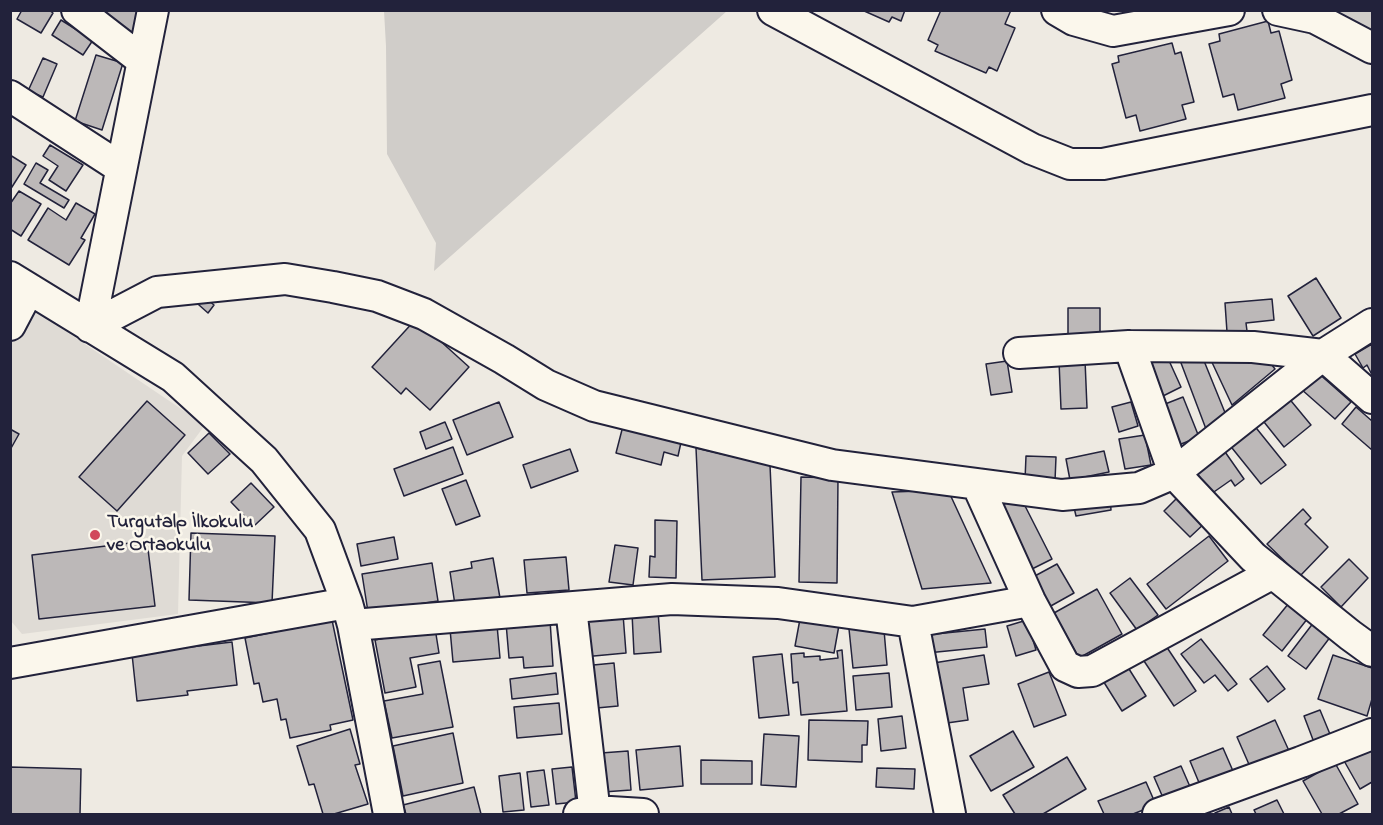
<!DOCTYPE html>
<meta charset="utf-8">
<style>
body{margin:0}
#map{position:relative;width:1383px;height:825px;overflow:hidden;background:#eeeae2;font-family:"Indie Flower",sans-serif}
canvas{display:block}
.frame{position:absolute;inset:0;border:12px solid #22223b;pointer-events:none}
</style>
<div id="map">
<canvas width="1383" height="825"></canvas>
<div class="frame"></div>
</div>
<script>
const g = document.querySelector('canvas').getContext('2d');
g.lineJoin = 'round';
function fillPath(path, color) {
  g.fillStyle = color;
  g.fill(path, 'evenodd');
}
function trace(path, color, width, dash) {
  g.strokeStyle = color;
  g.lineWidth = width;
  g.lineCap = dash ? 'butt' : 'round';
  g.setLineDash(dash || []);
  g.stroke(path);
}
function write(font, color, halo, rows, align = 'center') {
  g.font = font + ' "Indie Flower",sans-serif';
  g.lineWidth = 5;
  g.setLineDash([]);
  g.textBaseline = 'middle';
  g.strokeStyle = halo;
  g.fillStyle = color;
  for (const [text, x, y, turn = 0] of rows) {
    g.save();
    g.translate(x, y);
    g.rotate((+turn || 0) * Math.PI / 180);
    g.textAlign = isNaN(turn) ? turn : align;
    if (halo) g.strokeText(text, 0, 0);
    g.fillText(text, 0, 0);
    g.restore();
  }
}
fillPath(new Path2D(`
 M27,305L205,425L182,456L178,614L22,634L11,621L10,337Z`), '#dfdbd5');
fillPath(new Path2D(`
 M384,11V10L727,11L434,271L436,243L387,154L386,46Z
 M1290,11H1372V55Z`), '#d0cdc9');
const building = new Path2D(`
 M22,10H49L53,13L41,33L17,19Z
 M95,10H142L131,38Z
 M862,10H905L901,21L892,17L889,22Z
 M941,10H1011L1005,24L1015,28L997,71L989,67L986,73L935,51L938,45L928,40Z
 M61,20L93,40L83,55L52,35Z
 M1268,21L1271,33L1279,31L1292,80L1281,84L1285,98L1238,110L1234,94L1223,97L1209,44L1220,41L1219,34Z
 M1172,43L1175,54L1181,52L1194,102L1182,105L1186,119L1140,131L1136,115L1126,118L1112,64L1119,62L1118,56Z
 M96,55L123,63L102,130L75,121Z
 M43,58L57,64L43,97L28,91Z
 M50,145L83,165L66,191L49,180L58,166L43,156Z
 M10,155L26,165L10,190Z
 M36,163L48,170L40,183L69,200L64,208L24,184Z
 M19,191L41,204L21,236L10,229V204Z
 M76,203L95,214L81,238L85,240L69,265L28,240L48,208L66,220Z
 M1316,278L1341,318L1313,336L1288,296Z
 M196,290L214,305L208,313L190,297Z
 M1272,299L1274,320L1246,323L1247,331L1227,332L1225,303Z
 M1068,308H1100V341H1068Z
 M416,319L469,367L430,410L406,388L401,394L372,367Z
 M1372,344V375L1367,365L1363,368L1355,354Z
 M1200,351L1228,420L1206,429L1178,355Z
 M1166,354L1181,387L1159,398L1140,357Z
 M1209,356H1265L1275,369L1232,405Z
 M1085,360L1087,408L1061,409L1059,361Z
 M1007,361L1012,392L991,395L986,364Z
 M1317,372L1351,402L1335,419L1301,389Z
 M1287,396L1311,425L1284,447L1260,417Z
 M1183,397L1199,437L1176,446L1160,406Z
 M147,401L185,435L117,511L79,477Z
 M499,402L513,437L467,455L453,420Z
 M1131,402L1138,426L1119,432L1112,407Z
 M1356,407L1372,421V450L1342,424Z
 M445,422L452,439L426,449L420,432Z
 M624,422L682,438L678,456L664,452L661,465L616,453Z
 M1253,424L1286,465L1261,484L1228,443Z
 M10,429L19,434L10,450Z
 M209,433L230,454L208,474L188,453Z
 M1145,435L1151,465L1125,469L1119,439Z
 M453,447L463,474L404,496L394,469Z
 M696,448L770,465L775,577L702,580Z
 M570,449L578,471L531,488L523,465Z
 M1223,449L1244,479L1235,486L1231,480L1211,494L1194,469Z
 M1104,451L1109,472L1070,480L1066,459Z
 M1026,456L1056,457L1055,481L1025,480Z
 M801,477L838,478L837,583L799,582Z
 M466,480L480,516L456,525L442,489Z
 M251,483L274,507L254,526L231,502Z
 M948,490L991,583L922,589L892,492Z
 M1179,496L1206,522L1190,537L1164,511Z
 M1110,497L1111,510L1076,516L1073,503Z
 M1002,499L1004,503L1011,499L1022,500L1052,559L1030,570L996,502Z
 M1303,509L1311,518L1305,524L1328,547L1300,576L1267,544Z
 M655,520L677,521L676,578L649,577L650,556L655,557Z
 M191,533L275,536L272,603L189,600Z
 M1209,536L1228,561L1166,609L1147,584Z
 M394,537L398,559L361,566L357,544Z
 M147,541L155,606L39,619L32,555Z
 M615,545L638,548L633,585L609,582Z
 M566,557L569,590L527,593L524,560Z
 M493,558L500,598L455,605L450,572L472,568L471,562Z
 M1349,559L1368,578L1341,607L1321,587Z
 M432,563L438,601L368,612L362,574Z
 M1057,564L1074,593L1049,607L1033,577Z
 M1130,578L1158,615L1137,630L1110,593Z
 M1097,589L1122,634L1079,658L1054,613Z
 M1289,603L1308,618L1282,651L1263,635Z
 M658,611L661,652L634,654L632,613Z
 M623,614L626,653L583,657L580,618Z
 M800,619L839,625L834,653L795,646Z
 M332,620L353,720L330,725L331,730L290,738L286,719L281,720L277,699L263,702L259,683L254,684L245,638Z
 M550,620L553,666L524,668L523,657L509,658L506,623Z
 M1027,620L1036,650L1016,656L1007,626Z
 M1314,622L1331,636L1306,669L1288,656Z
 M497,625L500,658L453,662L450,629Z
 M435,628L439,653L410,658L416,687L385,693L375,640Z
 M865,628V631L884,630L887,665L853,668L849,629Z
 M985,629L987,647L927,653L925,635Z
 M1201,639L1237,684L1228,691L1215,675L1204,683L1181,654Z
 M232,642L237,685L187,691L188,695L137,701L132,654Z
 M1164,643L1196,691L1174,706L1142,658Z
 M842,650L847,711L801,715L798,682L793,683L791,654L804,653V657L820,656V660L838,658L837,651Z
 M782,654L789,715L759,718L753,657Z
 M984,655L989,684L963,688L968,720L940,724L927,664Z
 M1333,655L1372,668V699L1367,716L1318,699Z
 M440,661L453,727L392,738L384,701L423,694L418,665Z
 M1124,661L1146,696L1122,711L1100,676Z
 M614,663L618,706L586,709L583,666Z
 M1267,666L1285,689L1268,702L1250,679Z
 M1049,672L1066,715L1034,727L1018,684Z
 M556,673L558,694L512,699L510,679Z
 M889,673L892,707L856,710L853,676Z
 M559,703L562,734L517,738L514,707Z
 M1320,710L1332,739L1315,745L1304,716Z
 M902,716L906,748L881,751L878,719Z
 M809,720L868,721L867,745H862V762L808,760Z
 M1275,720L1290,753L1251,769L1237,737Z
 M350,729L360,764L355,765L368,804L334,814H323L314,784L309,785L297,746Z
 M1013,731L1034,767L991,791L970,756Z
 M453,733L463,783L403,796L393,746Z
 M764,734L799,736L796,787L761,785Z
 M1372,742V782L1360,789L1343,759Z
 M680,746L683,786L640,790L636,750Z
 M1223,748L1233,771L1200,785L1190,761Z
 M628,751L631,790L603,792L601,753Z
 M1067,757L1086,789L1043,814H1015L1003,795Z
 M701,760L752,761V784H701Z
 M1335,763L1358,804L1339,814H1322L1303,781Z
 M1181,766L1191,789L1164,800L1154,777Z
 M10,767L81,769L80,814H10Z
 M572,767L576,802L556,804L552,769Z
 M877,768L915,769L914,789L876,787Z
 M544,770L549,805L531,807L527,772Z
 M520,773L524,810L503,812L499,776Z
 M1146,782L1156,805L1133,814H1104L1098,801Z
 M474,787L481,814H406L403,805Z
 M1277,800L1284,814H1256L1254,810Z
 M1229,807L1232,814H1215V813Z`);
fillPath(building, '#bcb8b8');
trace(building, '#22223b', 1.5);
const minor = new Path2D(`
 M77,10L143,61
 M773,10L1032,149L1070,164H1103L1372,110
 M1057,10L1074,20L1113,31L1229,10
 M1278,10L1315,18L1372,48
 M10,96L121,168
 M10,277L173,377L264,460L320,530L347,603L353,625L389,814
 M10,325L29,289
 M90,327L157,292L285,279L333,287L377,296L424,314L504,359L546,385L594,406L832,465L1062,495L1139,488L1174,473L1323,355L1372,324
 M90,327L153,10
 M1129,346L1174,473L1253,557L1350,635L1372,651
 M1019,353L1129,346L1253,347L1323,355L1372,398
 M977,484L1030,601L1065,666L1078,672L1092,671L1273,573
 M571,608L595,814
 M913,622L950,814
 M353,625L672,599L778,603L913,622L1030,601
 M10,663L347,603
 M579,814L594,811L643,814
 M1158,814L1301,762L1372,734`);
trace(minor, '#22223b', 34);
trace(minor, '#fbf7ec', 30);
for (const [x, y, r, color] of [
 [95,535,6,"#d1495b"]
]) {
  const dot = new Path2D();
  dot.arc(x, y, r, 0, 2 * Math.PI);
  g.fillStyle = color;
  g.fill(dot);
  trace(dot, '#fbf7ec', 2);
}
write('bold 20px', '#22223b', '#fbf7ec', [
 ["Turgutalp İlkokulu",107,524],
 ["ve Ortaokulu",107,547]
], 'left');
</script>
